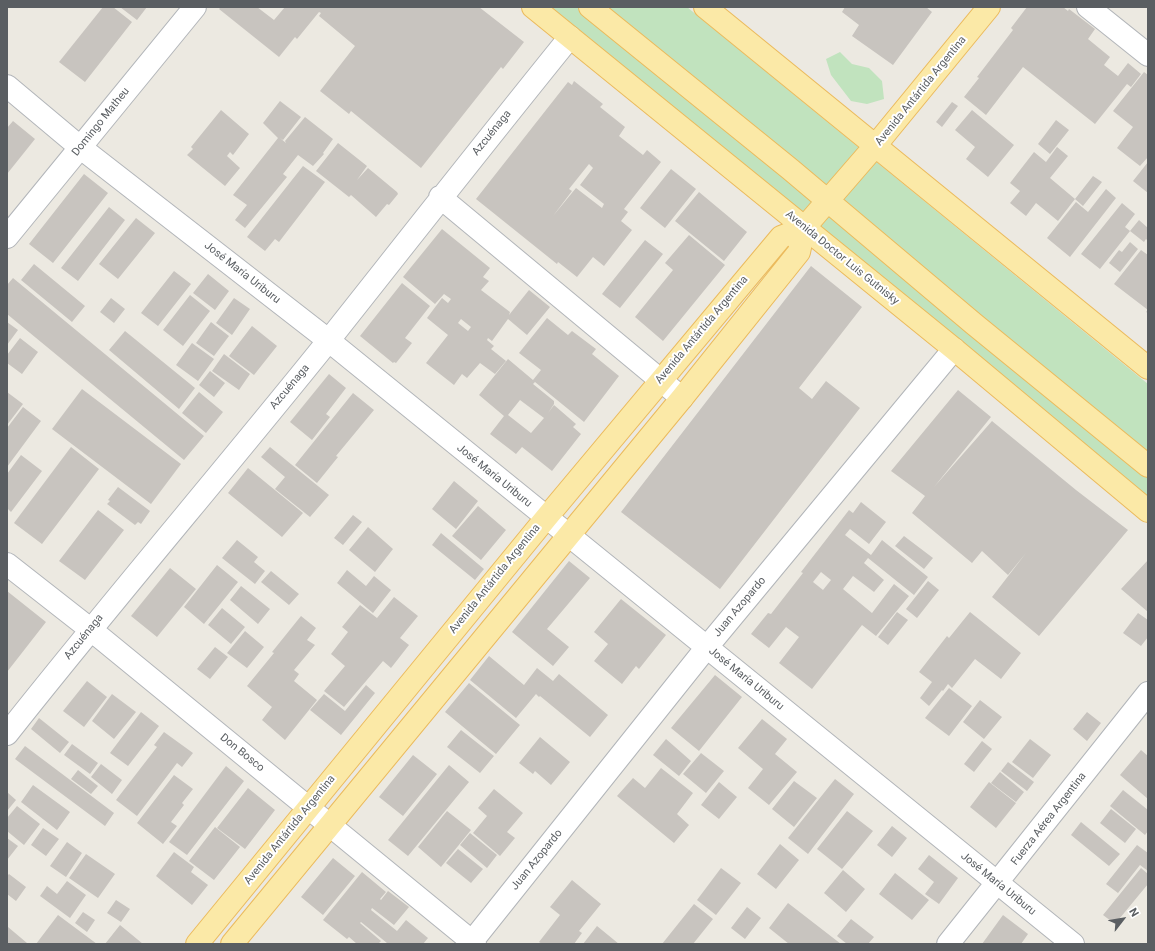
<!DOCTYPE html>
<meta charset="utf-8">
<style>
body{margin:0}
#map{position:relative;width:1155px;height:951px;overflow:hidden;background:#ece9e1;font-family:Roboto,sans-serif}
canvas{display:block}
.frame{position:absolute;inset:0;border:8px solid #5a5e62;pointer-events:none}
.north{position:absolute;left:1103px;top:899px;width:40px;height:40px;-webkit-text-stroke:3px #fff;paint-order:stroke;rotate:59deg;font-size:11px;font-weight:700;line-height:16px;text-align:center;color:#5a5e62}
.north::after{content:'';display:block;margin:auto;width:14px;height:18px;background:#5a5e62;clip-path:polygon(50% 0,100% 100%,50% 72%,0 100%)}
</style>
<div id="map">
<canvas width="1155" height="951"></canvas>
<div class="frame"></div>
<div class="north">N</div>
</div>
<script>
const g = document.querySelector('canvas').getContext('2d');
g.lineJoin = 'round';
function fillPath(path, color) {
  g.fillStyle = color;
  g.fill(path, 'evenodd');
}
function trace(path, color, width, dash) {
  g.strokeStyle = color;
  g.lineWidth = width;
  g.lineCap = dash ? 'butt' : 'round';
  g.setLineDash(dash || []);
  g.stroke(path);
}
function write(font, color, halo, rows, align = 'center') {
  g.font = font + ' Roboto,sans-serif';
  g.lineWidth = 4;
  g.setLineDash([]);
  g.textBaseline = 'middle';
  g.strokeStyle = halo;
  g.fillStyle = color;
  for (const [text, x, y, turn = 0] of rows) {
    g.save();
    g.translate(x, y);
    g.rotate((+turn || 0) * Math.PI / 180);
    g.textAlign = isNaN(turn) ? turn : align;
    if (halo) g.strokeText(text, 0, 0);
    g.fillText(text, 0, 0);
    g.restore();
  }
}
fillPath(new Path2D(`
 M544,7H687L1148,384V501Z
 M840,52L852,64L869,68L882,81L884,99L867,104L851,101L831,75L826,59Z`), '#c1e3be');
fillPath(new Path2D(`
 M103,7H113L132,22L85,82L59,62Z
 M120,7H147L137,20Z
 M221,7H257L274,20L285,7H479L524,42L503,69L501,67L421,168L351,111L349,114L320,91L355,46L319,16L321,13L319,12L297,39L295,37L279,57L219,9Z
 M845,7H926L932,12L893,65L852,36L859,25L842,12Z
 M1027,7H1063L1068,11L1069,9L1095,29L1088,39L1110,57L1104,65L1118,76L1128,63L1141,74L1131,87L1127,84L1095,124L1023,67L986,115L964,97L979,78L977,77L1013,30L1011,28Z
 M1144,72L1148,75V157L1140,166L1117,148L1133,127L1113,111Z
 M574,81L603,104L600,107L625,127L619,136L643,155L647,150L661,162L624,209L628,212L621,221L632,230L604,266L593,257L577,277L558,262L557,264L476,199L568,82L572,85ZM589,164L593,168L580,185L604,204L602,208L576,188L553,216L572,191L569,189Z
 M280,101L301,117L283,140L280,138L286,143L285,141L305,117L333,139L323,153L324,154L313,166L298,155L283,174L287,177L245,228L235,220L247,205L233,195L278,138L263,123Z
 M952,102L958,106L942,127L936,122Z
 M221,110L249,134L233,155L230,152L227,156L240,168L225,186L187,155L193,149L191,147Z
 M972,110L1014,145L988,177L966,159L975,147L955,130Z
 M1056,120L1069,130L1050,154L1038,144Z
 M13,121L35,139L7,174V128Z
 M338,143L367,166L357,180L368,168L397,192L398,194L389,205L387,204L376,217L351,195L349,197L316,171Z
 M1057,147L1068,156L1050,178L1075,199L1058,221L1036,203L1026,216L1010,203L1020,191L1010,183L1034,152L1046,162Z
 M1148,162V193L1133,181Z
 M303,166L325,182L279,242L275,239L265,251L247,237Z
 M671,169L696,189L665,228L640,208Z
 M84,174L108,193L53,263L29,244Z
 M1093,176L1102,182L1083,206L1075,199Z
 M1106,189L1116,198L1070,257L1047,238L1076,202L1088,212Z
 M699,192L747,232L724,261L675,221Z
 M1122,203L1135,214L1125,227L1130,231L1100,269L1081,254Z
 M109,207L125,220L78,281L61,268Z
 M136,218L155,233L118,279L99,264Z
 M1139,220L1148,228V241L1146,239L1144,242L1130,231Z
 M442,229L490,268L483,277L489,281L481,290L510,312L509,315L529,290L550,307L527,335L508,319L492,341L488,338L487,340L494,346L491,349L506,361L495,374L480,363L467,378L462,374L454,385L426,363L448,335L427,318L442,298L448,303L451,299L444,294L435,304L403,277ZM461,319L471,327L468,331L458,323Z
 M689,235L725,265L663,341L635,317L673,270L665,263Z
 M645,240L663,254L620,308L602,294Z
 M1130,242L1138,249L1120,272L1109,263L1119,250L1122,252Z
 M1141,250L1148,255V313L1146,312L1148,310L1114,284Z
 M34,264L85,306L72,322L21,280Z
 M811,266L862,307L799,388L812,399L826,381L860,408L720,589L621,512Z
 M174,271L191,284L158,326L141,313Z
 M208,274L229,291L215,310L193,293Z
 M13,278L204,436L184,460L7,314V285Z
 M402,283L430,306L405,338L412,343L396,363L394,362L393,363L360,336Z
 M190,295L210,311L183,346L163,330Z
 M111,298L125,309L114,323L100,312Z
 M234,298L250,309L232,335L216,323Z
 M547,318L568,335L572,331L596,349L592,354L619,376L584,422L535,382L533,384L554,401V404L548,413L554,405L576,424L573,427L581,434L552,471L522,447L516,454L490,434L504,416L479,395L508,359L533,380L541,370L519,353ZM520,400L544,418L531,433L508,415Z
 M7,322L18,330L7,345Z
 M211,322L229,336L214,356L196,343Z
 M252,326L277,346L254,375L229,356Z
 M125,331L195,388L179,409L109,350Z
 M20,338L38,352L22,374L7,363V355Z
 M192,343L214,359L198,381L176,365Z
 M224,354L250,374L239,390L212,371Z
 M210,371L225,383L214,397L199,385Z
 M329,374L346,388L326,414L330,417L312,440L290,422Z
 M82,389L181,464L151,504L52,429Z
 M958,390L991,417L934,487L992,421L1076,490L1128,530L1039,636L992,597L1026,553L1008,575L982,551L972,563L912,513L925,496L891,471Z
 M7,392L23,404L7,425Z
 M199,392L223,412L206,433L182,413Z
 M353,393L374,410L336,456L338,457L317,483L295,465Z
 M23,407L41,421L7,467V428Z
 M71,447L99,469L42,544L14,523Z
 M270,447L329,495L310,517L275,489L285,477L261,457Z
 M21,455L42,471L11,512L7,508V474Z
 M248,468L303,513L282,537L228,493Z
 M454,481L478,501L456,529L432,509Z
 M118,487L150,511L141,524L138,522L135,525L107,504L110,501L108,500Z
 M861,502L886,522L869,544L850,529L845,535L871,555L882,540L928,577L914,595L868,558L864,563L884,580L874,592L853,576L843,589L872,613L894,584L909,596L876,636L862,625L812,689L779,663L799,637L786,627L769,648L751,634L768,613L771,614L803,573L801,572L849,510L853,513ZM821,572L831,580L823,590L813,582Z
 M478,506L506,530L481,560L452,536Z
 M98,510L124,530L85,580L59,561Z
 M353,515L362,522L343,545L334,538Z
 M368,527L393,549L375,572L349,550Z
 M441,533L484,569L475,580L432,545Z
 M904,536L933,558L924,569L895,546Z
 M237,540L258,557L254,562L265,571L255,584L222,558Z
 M1148,560V612L1121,589Z
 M569,561L590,578L547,629L569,647L553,666L512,632Z
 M217,565L238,582L204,624L184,607Z
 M170,568L196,589L157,637L131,616Z
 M347,570L366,586L374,576L391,590L373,613L337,583Z
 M271,571L299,594L289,605L261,582Z
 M928,581L939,590L917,618L906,609Z
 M241,586L270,609L258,624L230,600Z
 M7,591L46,622L7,672Z
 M394,597L418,616L400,638L409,645L391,668L383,661L344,707L324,691L345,666L331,654L348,632L342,627L360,605L377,618Z
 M621,599L666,635L639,669L636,666L622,684L594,661L608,644L594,632Z
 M222,608L245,627L231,644L208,625Z
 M897,612L908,620L888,645L878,637Z
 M970,612L1021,653L1001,679L975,659L952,688L948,684L943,691L942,690L929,706L920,698L932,682L919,672L947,636L949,638Z
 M1138,613L1148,620V637L1141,646L1123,633Z
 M301,616L316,628L307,640L315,645L294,670L299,674L294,681L317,700L285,740L262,720L272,707L247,686L274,653L272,652Z
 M245,631L264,647L247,668L227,653Z
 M215,647L228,657L210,679L197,669Z
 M489,656L524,685L537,668L553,681L559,674L608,715L590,737L540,696L539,697L536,694L516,718L470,680Z
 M715,675L742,697L699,751L671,728Z
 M87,681L107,697L84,727L63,711Z
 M469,683L520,725L496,754L445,712Z
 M366,685L375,693L341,735L310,710L324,694L345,711Z
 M949,688L972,706L949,736L925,718Z
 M112,694L136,712L114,739L92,721Z
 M980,700L1002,717L984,739L963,722Z
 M141,712L159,726L128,766L110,753Z
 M1087,712L1101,723L1087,741L1073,729Z
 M39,718L69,742L60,753L31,729Z
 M762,719L787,739L775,754L797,772L769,805L748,788L763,769L738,748Z
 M461,730L494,756L480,773L447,747Z
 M164,732L193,753L182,767L177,763L137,816L116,800L157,747L154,745Z
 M540,737L570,762L551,785L535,771L533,774L519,763Z
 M666,739L691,761L679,776L653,755Z
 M1030,739L1051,755L1033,778L1012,762Z
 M982,741L992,749L974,772L964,764Z
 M72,744L98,763L90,774L64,755Z
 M25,746L114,813L105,826L15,759Z
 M1141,750L1148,756V799L1120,775Z
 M701,753L724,771L706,793L683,774Z
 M413,755L437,774L403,816L379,797Z
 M1008,762L1034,782L1027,791L1001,771Z
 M101,764L122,780L112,794L91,777Z
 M449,765L469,782L408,856L388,840Z
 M226,766L244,781L187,855L169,842Z
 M661,768L693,793L677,814L689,825L674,843L617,796L633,778L645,788Z
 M78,770L98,786L91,794L71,779Z
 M1000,772L1024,792L1016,802L991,783Z
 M174,775L193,789L182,803L184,805L171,822L177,826L163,844L137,823Z
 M835,779L854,794L808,854L788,838Z
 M794,781L817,798L794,827L772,809Z
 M719,782L737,797L719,819L701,805Z
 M989,782L1016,803L996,828L970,807Z
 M33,785L70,812L57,830L21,802Z
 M248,788L275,810L245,849L217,828Z
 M494,789L523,813L507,832L515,838L500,856L473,833L487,816L478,808Z
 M1123,790L1148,810V831L1145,835L1110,806Z
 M7,792L16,800L7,811Z
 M17,806L40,824L24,845L7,831V818Z
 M1111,809L1136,829L1125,843L1100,823Z
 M447,811L471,830L441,867L418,847Z
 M847,811L873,831L842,869L817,849Z
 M1081,822L1120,854L1109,866L1071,835Z
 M892,826L907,838L892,857L877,845Z
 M215,827L240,847L214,880L189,861Z
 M43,828L59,839L46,856L31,845Z
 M470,833L497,855L487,868L460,845Z
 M7,838L18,846L7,860Z
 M67,842L82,853L66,877L50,866Z
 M780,844L799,860L776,889L757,874Z
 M1137,845L1148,853V871L1140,865L1118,893L1106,884Z
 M458,849L483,869L471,883L446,863Z
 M174,852L194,867L191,872L208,885L192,905L156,876Z
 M86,854L115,874L98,898L69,878Z
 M929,855L958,878L939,904L925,894L934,882L918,869Z
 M333,858L355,876L323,915L301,897Z
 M721,868L741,883L716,915L697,900Z
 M1141,868L1148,874V884L1115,924L1103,915Z
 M843,870L865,889L846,912L824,893Z
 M362,872L386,892L380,899L381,900L388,891L409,907L394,925L372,908L371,910L397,931L406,920L428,938L423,944H386L387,943L361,922L360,923L381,941L378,944H357L349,937L347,939L323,920Z
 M895,873L929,900L912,920L879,894Z
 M9,874L26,887L16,901L7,894V876Z
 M572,880L601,904L579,931L582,933L574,944H542L539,942L560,915L550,907Z
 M67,881L86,895L70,918L40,896L47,886L57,894Z
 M116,900L130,909L121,922L107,913Z
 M788,903L841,944H789L769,928Z
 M694,904L713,919L693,944H662Z
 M747,907L761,918L745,939L731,928Z
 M83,912L95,920L87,932L75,923Z
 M58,915L97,944H36Z
 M1003,915L1028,934L1021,944H982Z
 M851,919L874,937L868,944H847L837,936Z
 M120,925L143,944H105Z
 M597,926L619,944H583Z
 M8,927L27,943L26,944H7Z`), '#c8c4bf');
const minor = new Path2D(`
 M1088,7L1148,55
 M7,86L81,148L328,340L1073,944
 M440,197L682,398
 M7,237L195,7
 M7,564L90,629L475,944
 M7,734C112,601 223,472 329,340C409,239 489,137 570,37
 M470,944L707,647L954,349
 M948,944L1148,693`);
const major = new Path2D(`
 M533,7L954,349L1148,511
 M590,7L790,169L974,324L1148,466
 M705,7L1148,368
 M197,944L546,518L781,237L804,228L875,146L989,7
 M232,944L682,398L799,252L804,228`);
trace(minor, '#b2b5b9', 24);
trace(major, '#ebba5c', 24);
trace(minor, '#fff', 22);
trace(major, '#fbe9a7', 22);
write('11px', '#5a5e62', '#fff', [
 ["Avenida Antártida Argentina",921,91,-51],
 ["Domingo Matheu",101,122,-51],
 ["Azcuénaga",492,133,-51],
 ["Avenida Doctor Luis Gutnisky",842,258,39],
 ["José María Uriburu",242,273,38],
 ["Avenida Antártida Argentina",702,330,-50],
 ["Azcuénaga",290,387,-50],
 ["José María Uriburu",494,476,39],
 ["Avenida Antártida Argentina",495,579,-51],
 ["Juan Azopardo",740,607,-50],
 ["Azcuénaga",84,637,-51],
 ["José María Uriburu",746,679,39],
 ["Don Bosco",242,753,39],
 ["Fuerza Aérea Argentina",1049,819,-52],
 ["Avenida Antártida Argentina",290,830,-51],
 ["Juan Azopardo",537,860,-51],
 ["José María Uriburu",998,884,39]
]);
</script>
